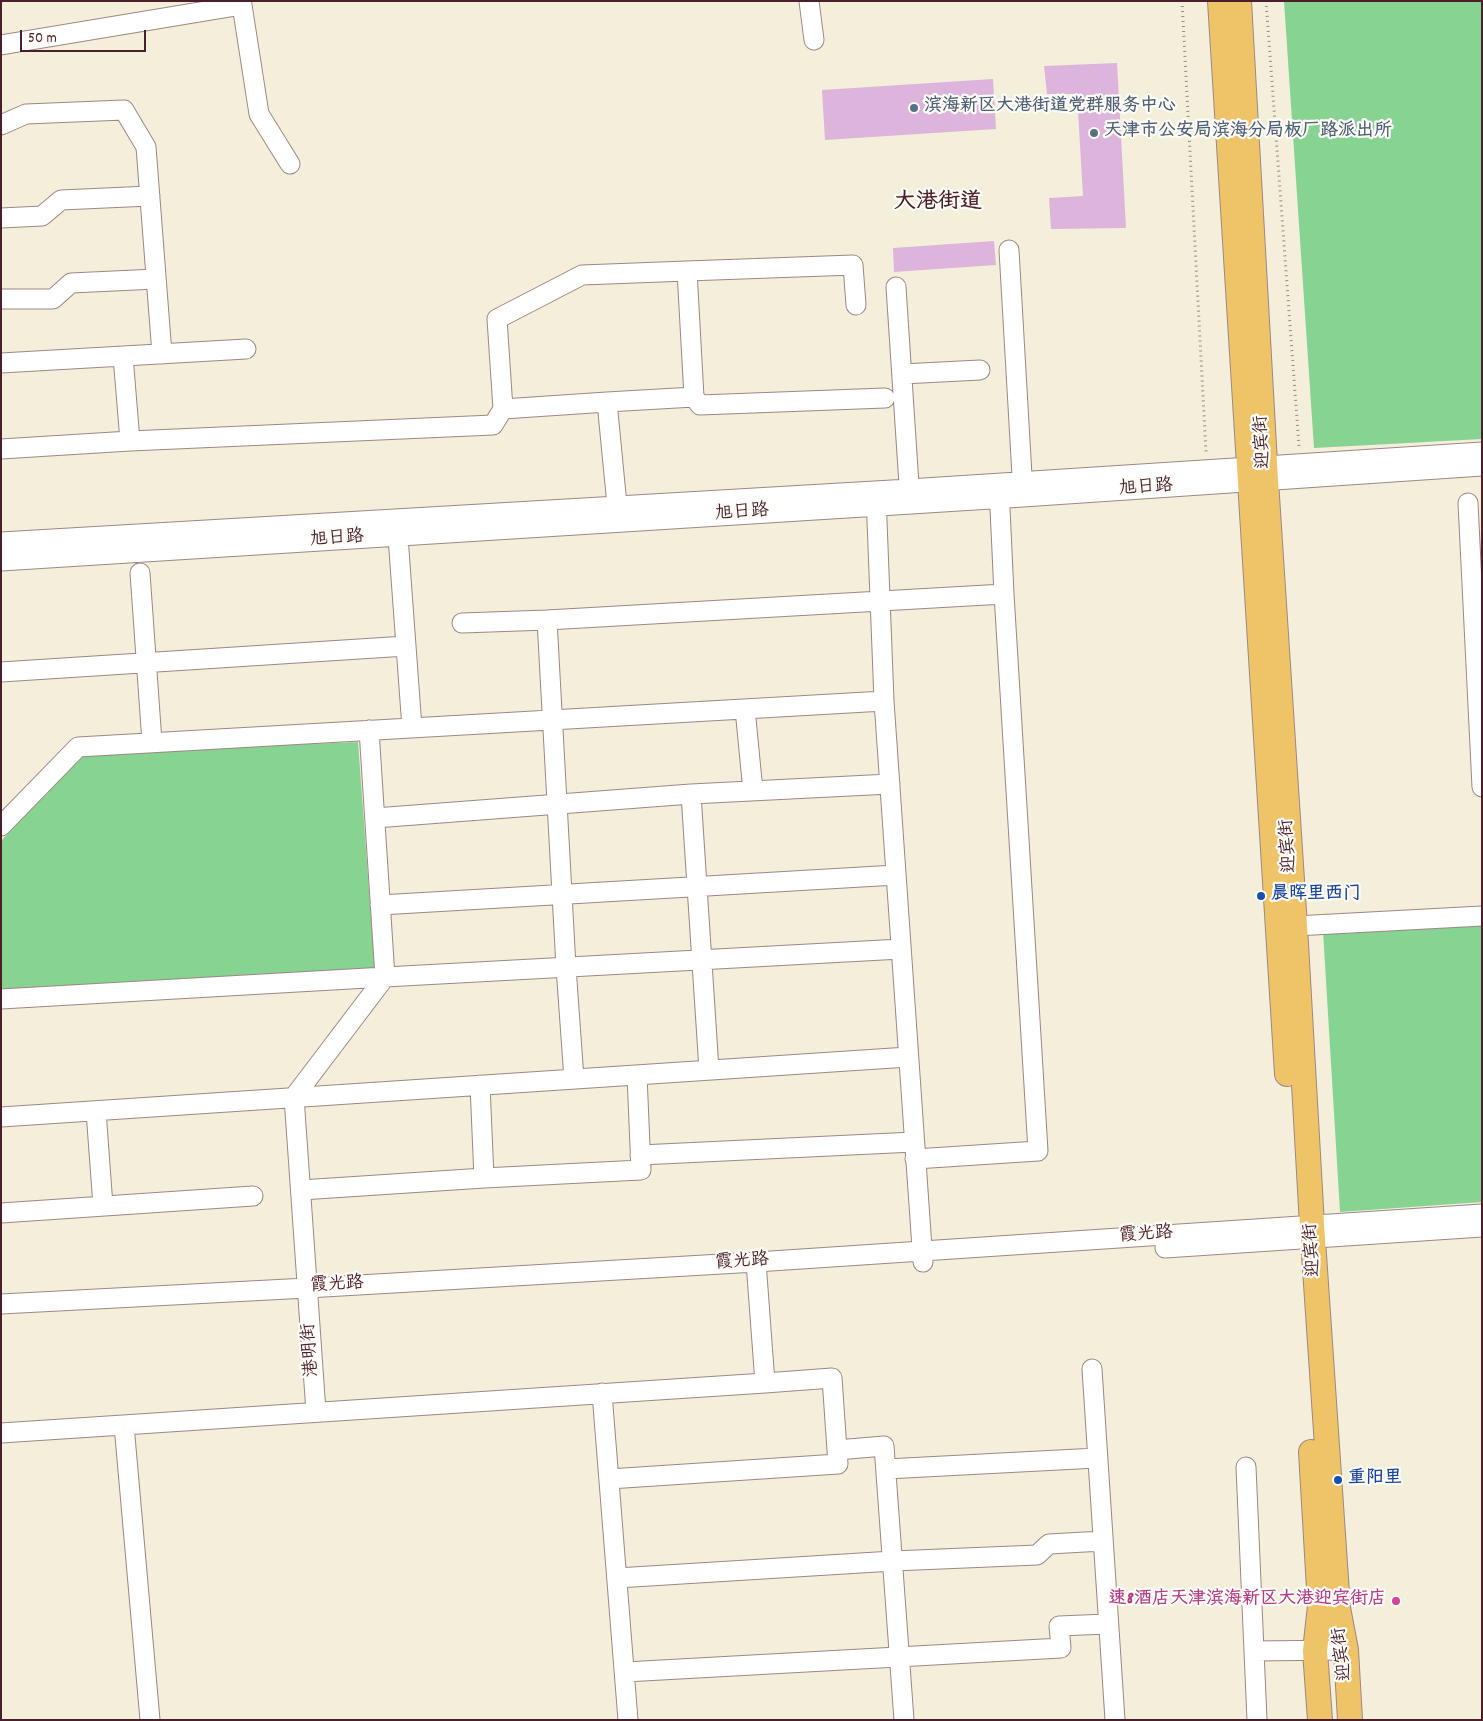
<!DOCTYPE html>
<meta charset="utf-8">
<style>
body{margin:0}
#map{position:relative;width:1483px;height:1721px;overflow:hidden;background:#f3efdb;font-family:Dekko,sans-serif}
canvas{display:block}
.frame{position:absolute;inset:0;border:2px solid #4a1f2b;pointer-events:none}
.scale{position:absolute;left:20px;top:30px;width:126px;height:22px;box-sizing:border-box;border:2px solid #4a1f2b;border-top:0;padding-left:6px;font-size:15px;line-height:18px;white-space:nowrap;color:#4a1f2b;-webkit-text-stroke:4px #fdfcf7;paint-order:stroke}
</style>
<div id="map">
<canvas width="1483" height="1721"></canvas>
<div class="frame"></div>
<div class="scale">50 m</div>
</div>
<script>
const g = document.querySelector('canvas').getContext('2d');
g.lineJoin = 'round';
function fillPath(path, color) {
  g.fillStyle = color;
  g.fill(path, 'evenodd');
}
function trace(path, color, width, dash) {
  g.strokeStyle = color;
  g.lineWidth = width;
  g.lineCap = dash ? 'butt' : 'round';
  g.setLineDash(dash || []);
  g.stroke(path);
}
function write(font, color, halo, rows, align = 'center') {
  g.font = font + ' Dekko,"LXGW WenKai TC",sans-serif';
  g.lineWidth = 4.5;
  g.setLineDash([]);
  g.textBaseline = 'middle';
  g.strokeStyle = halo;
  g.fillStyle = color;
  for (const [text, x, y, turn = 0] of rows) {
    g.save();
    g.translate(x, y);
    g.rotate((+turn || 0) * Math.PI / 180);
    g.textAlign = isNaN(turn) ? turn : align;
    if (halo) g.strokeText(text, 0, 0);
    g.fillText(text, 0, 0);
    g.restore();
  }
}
fillPath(new Path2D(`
 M1284,1H1482V439L1314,448Z
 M358,742L375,971L1,990V841L82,753Z
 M1482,924V1202L1340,1212L1323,931Z`), '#86d392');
fillPath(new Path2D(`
 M1117,63L1126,228L1051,229L1049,198L1083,196L1077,94H1047L1044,66Z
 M993,79L996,129L825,140L822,90Z
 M994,241L996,265L894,272L893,248Z`), '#ddb4db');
const minor = new Path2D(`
 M809,1L814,40
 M1,45L242,5L259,114L290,164
 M1,125L26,114L124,110L146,147L162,354
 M1,218L42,216L61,200L150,196
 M1009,250L1023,493
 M687,271L853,265L856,305
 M896,287L910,500
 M1,299H53L71,283L156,279
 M1,363L246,349
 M902,374L980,370
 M694,397L700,405L885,398
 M607,402L503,409L497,319L582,275L687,271L694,397L607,402L617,505
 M130,441L493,425L503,409
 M1,449L130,441L123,356
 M876,495L884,701L923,1262
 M1468,503L1476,665
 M397,523L412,728
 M1,542L909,489L1482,452
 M1,561L1023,497L1482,466
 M140,573L152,742
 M547,620L566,967L574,1079
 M462,623L547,620L1004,594
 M1482,665H1476L1482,787
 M1,672L406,646
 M745,709L753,791
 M691,794L709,1070
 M375,818L691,794L890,784
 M1,826L78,747L884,701
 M380,905L896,875
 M1295,926L1482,916
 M1,999L385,977L369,730
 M480,1085L484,1178
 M96,1111L103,1206
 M1,1117L908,1057
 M640,1155L914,1142
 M915,1159L1038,1151L1004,594L999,487
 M301,1190L484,1178L641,1170L637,1075
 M1,1213L253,1196
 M1165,1248L1482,1227
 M1,1304L307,1288L756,1262L1482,1214
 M1092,1369L1115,1720
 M765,1383L832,1378L837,1450L884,1446L904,1720
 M602,1393L628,1720
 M316,1412L294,1097L385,977L901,949
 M124,1425L150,1720
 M1,1433L765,1383L756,1262
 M1246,1467L1257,1720
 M886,1469L1097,1458
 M609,1479L838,1464L837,1450
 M617,1578L893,1561L1037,1555L1049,1544L1103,1541
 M1254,1651L1346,1650
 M625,1672L1061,1648L1059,1626L1107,1624`);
const major = new Path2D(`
 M1220,1L1287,1074
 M1239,1L1266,481L1295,926L1312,1225L1338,1608L1346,1650L1350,1720
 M1311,1452L1320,1606L1315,1651L1320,1720`);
trace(minor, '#9e8783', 21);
trace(major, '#9e8783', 26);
trace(new Path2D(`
 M1182,1L1206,452
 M1266,1L1299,446`), '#9e8783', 3, [1, 4]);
trace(minor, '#fff', 19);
trace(major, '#efc469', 24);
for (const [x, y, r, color] of [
 [914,108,5,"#5c6f8a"],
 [1094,133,5,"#5c6f8a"],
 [1261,896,5,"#1a4fb4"],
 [1338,1480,5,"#1a4fb4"],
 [1396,1601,5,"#d1479c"]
]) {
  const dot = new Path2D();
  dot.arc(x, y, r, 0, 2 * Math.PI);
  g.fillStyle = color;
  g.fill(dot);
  trace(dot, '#fdfcf7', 2);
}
write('bold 18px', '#4e5e75', '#fdfcf7', [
 ["滨海新区大港街道党群服务中心",924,108],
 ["天津市公安局滨海分局板厂路派出所",1104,133]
], 'left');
write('18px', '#4a1f2b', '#fdfcf7', [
 ["迎宾街",1264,442,-93],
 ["旭日路",1146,489,-4],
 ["旭日路",742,514,-4],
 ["旭日路",337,540,-4],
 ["迎宾街",1290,846,-94],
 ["霞光路",1146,1236,-4],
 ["迎宾街",1314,1250,-94],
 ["霞光路",742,1263,-4],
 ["霞光路",337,1286,-3],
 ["港明街",312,1350,-94],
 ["迎宾街",1344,1654,-97]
]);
write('bold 18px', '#164399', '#fdfcf7', [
 ["晨晖里西门",1271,896],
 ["重阳里",1348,1480]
], 'left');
write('bold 18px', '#b23c85', '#fdfcf7', [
 ["速8酒店天津滨海新区大港迎宾街店",1386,1601]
], 'right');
write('bold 22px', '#4a1f2b', '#fdfcf7', [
 ["大港街道",938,204]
]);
</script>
